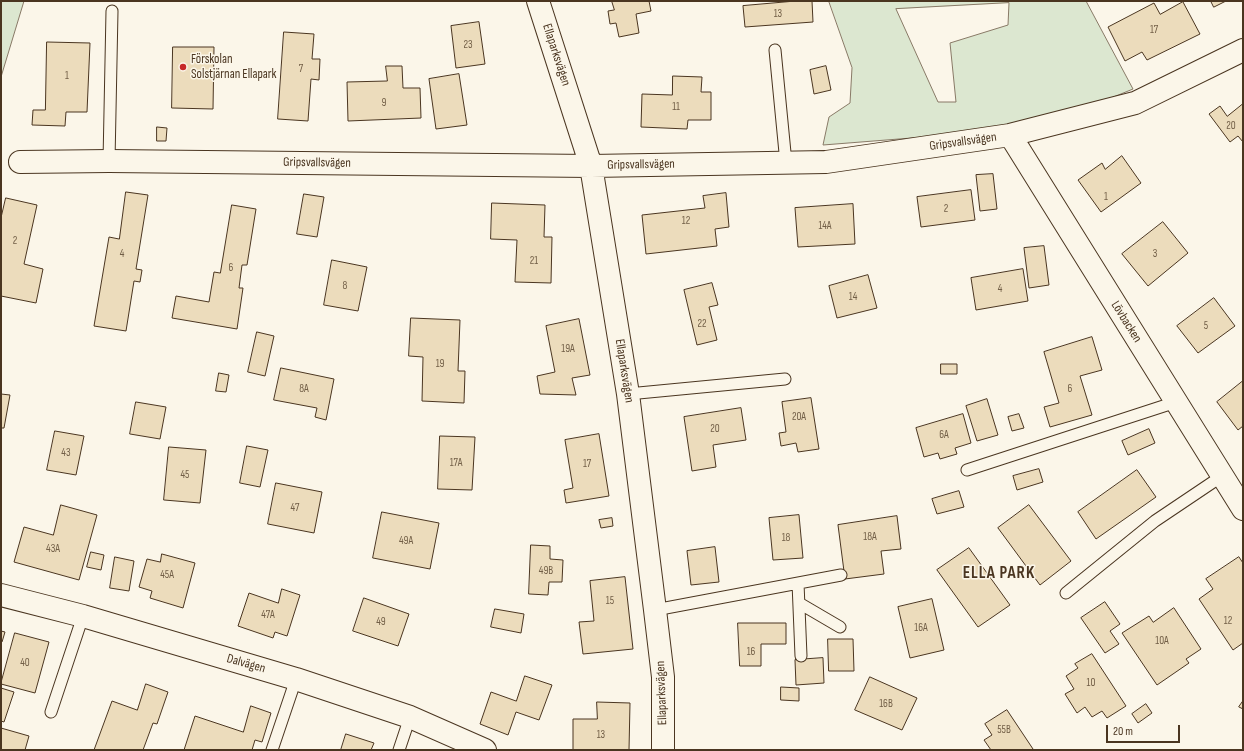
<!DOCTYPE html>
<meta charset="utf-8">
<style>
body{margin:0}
#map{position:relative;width:1244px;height:751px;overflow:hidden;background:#fbf6e9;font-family:"Sofia Sans Condensed",sans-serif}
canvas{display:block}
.frame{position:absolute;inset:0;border:2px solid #4a3520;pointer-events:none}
.scale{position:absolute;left:1106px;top:725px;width:74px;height:18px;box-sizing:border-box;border:2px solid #4a3520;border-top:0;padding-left:5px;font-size:12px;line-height:14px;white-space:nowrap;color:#4a3520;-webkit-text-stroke:3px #fbf6e9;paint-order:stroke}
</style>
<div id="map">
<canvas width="1244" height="751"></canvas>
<div class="frame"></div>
<div class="scale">20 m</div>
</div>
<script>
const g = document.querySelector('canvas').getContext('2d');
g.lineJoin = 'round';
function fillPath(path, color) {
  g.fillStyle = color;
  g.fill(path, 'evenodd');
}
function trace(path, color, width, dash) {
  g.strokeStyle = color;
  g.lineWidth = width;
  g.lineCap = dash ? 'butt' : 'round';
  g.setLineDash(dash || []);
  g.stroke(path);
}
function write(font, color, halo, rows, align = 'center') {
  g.font = font + ' "Sofia Sans Condensed",sans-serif';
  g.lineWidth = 3;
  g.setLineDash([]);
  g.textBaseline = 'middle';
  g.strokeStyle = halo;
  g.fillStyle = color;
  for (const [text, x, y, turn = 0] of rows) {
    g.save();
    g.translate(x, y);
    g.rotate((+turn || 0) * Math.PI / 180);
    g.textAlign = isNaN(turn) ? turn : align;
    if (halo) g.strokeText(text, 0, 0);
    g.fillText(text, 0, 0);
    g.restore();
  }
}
const green = new Path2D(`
 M1,1H24L1,77Z
 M829,1H1086L1133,89L1038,128L823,145L829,117L850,103L852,68ZM1009,3L1008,25L950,43L956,102H938L896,9Z`);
fillPath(green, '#dce7d0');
trace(green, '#887966', 1);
const building = new Path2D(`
 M612,1H649L651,11L636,14L639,33L619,37L616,23L610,24L608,11L614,10Z
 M796,1H812L813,22L745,27L743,6Z
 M1211,1H1226L1214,7Z
 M1183,2L1200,34L1147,60L1142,52L1125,61L1108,27L1154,3L1160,14Z
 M479,22L485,64L456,68L451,26Z
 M284,32L314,34L312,59H320L319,80L311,79L308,121L278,119Z
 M47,42L90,43L87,112H66L65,126L32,125L33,110H45Z
 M173,47H214L213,109L172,108Z
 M386,66H402L403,88H420L421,118L348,121L347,82L387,81Z
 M826,66L831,90L814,94L810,70Z
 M459,74L467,125L436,129L429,79Z
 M673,76L702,77L701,92H711V120H688L687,129L641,127L642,94L672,95Z
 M1243,104V142L1238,136L1230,142L1209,114L1220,106L1227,116Z
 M157,127L167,128L166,141H157Z
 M1122,156L1141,183L1101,212L1078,180L1102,163L1105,169Z
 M993,174L997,209L980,211L976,175Z
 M971,190L975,220L921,227L917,197Z
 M126,192L148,195L136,269L142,270L140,282L134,281L126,331L94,326L109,237L119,239Z
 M726,193L729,227L715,229L717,246L646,254L642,215L705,208L703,196Z
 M304,194L324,197L317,237L297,234Z
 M6,198L37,205L24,264L43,269L36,303L1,296V218Z
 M492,203L545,205L544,237H552L551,283L515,282L517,240L491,239Z
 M853,204L855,244L798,247L795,208Z
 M232,205L256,209L247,265H242L239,288H243L237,329L172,318L176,296L209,302L214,272L220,273Z
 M1163,222L1188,253L1148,286L1122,254Z
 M1044,246L1049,285L1029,288L1024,248Z
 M332,260L367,267L358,311L324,305Z
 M1023,269L1028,301L976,310L971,278Z
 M868,275L877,308L837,318L829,286Z
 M712,283L718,305L709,307L717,340L697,345L684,290Z
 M1214,298L1235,326L1198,353L1177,326Z
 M411,318L460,320L458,371H465L464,403L422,401L423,357L409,356Z
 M579,319L590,375L572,378L576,395L540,394L537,376L555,372L546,326Z
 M257,332L274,336L265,376L248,372Z
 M1092,337L1102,370L1080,376L1092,415L1050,427L1044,407L1059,403L1044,352Z
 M941,364H957V374H941Z
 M281,368L334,379L326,420L315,417L317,408L274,400Z
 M219,373L229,375L226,392L216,391Z
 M1243,381V426L1238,430L1217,402Z
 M1,394L10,395L4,428H1Z
 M811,398L819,449L798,452L796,443L781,446L779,433L786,432L782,402Z
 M987,399L998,435L977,441L966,406Z
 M136,402L166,407L160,439L130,434Z
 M741,408L746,440L713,445L716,467L692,471L684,417Z
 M963,414L971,443L955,448L957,454L940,459L938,453L924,457L916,428Z
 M1019,414L1024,428L1012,431L1008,417Z
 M1149,429L1155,443L1128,455L1122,441Z
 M55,431L84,436L76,475L47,470Z
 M599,434L609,496L566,503L564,490L573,488L565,440Z
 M440,436L475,437L472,490L438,489Z
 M247,446L268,450L260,487L240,483Z
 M169,447L206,450L200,503L164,500Z
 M1039,469L1043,482L1017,490L1013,476Z
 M1137,470L1156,497L1096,539L1078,512Z
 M276,483L322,492L314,533L268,524Z
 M959,491L964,507L937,514L932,499Z
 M61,505L97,515L79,580L14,562L24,527L53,535Z
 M1029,505L1071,561L1040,585L998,528Z
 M382,512L439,523L430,569L373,558Z
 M799,515L803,558L773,560L769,518Z
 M897,516L901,549L881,551L884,574L845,579L838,525Z
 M612,518L613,526L601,528L599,520Z
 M531,545L550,546V559L563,560L562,582H549L548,595L529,594Z
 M715,547L719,582L691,585L687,551Z
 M969,548L1010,605L978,627L937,570Z
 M91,552L104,555L101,570L87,567Z
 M162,554L195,563L183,608L150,598L152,591L139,587L147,559L160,562Z
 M115,557L134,561L129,591L110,588Z
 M1239,557L1243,563V643L1233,650L1199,599L1213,589L1206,579Z
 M625,577L633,649L583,654L579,622L594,621L590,581Z
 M282,589L300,595L287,636L275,632L273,638L238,626L249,593L278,603Z
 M364,598L409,614L398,646L353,631Z
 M932,599L944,650L910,658L898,607Z
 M1105,602L1120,624L1110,631L1119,644L1105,653L1081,618Z
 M1174,608L1201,649L1186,659L1189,663L1157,685L1122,633L1149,616L1153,622Z
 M495,609L524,614L521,633L491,627Z
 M738,623H786V644H761V666H740Z
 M1,631L5,632L2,642H1Z
 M15,633L49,642L35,693L1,684Z
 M828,639H853L854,671H829Z
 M1092,654L1126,706L1107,718L1102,711L1092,717L1085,707L1077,713L1065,694L1074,689L1066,676L1078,668L1075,664Z
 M823,658L824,683L796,685L795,660Z
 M525,676L552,685L539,720L516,712L508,735L480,724L491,692L516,701Z
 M870,677L917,698L902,730L855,710Z
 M146,684L168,692L157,724L153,723L143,750H94L112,701L137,710Z
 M781,687L799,688V701L781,700Z
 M1,688L14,692L4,722L1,721Z
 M1243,701V709L1239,707Z
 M597,702L630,703L629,750H573V719H597Z
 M1146,704L1152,713L1138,723L1132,714Z
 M251,706L271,713L262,742L255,740L252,750H184L195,716L243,732Z
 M1007,710L1033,749L1032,750H991L984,740L992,735L985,724Z
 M1,728L29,736L25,750H1Z
 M346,734L374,743L371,750H341Z`);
fillPath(building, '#ecdcbc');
trace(building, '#4a3520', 1);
const service = new Path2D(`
 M775,50L786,163
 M109,161L112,11
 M628,394L785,379
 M967,470L1176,402
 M798,583L801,656
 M1066,593L1155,521L1222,476
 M799,603L840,627
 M655,610L841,575
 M51,712L83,616
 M272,750L296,679
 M399,750L410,717`);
const minor = new Path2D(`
 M538,1L591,166L628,394L655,610L663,677V750
 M1010,135L1243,509
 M20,162L109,161L591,166L826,162L1010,135L1135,103L1243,50
 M1,595L83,616L296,679L410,717L485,750`);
trace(service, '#4a3520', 13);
trace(minor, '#4a3520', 24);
trace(service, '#fbf6e9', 11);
trace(minor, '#fbf6e9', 22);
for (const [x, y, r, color] of [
 [183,67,4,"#c62828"]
]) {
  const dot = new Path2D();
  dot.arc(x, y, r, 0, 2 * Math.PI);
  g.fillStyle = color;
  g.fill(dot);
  trace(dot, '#fbf6e9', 1.5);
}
write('11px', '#725f47', null, [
 ["13",778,14],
 ["17",1154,30],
 ["23",468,45],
 ["7",301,69],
 ["1",67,76],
 ["9",384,103],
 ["11",676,107],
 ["20",1231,126],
 ["1",1106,197],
 ["2",946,209],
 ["12",686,221],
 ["14A",825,226],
 ["2",15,241],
 ["4",122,254],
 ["3",1155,254],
 ["21",534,261],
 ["6",231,268],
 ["8",345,286],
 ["4",1000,289],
 ["14",853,297],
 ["22",702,324],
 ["5",1206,326],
 ["19A",568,349],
 ["19",440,364],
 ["8A",304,389],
 ["6",1070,389],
 ["20A",799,417],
 ["20",715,429],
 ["6A",944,435],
 ["43",66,453],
 ["17A",456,463],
 ["17",587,464],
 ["45",185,475],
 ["47",295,508],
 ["18A",870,537],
 ["18",786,538],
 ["49A",406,541],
 ["43A",53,549],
 ["49B",546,571],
 ["45A",167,575],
 ["15",610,601],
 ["47A",268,615],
 ["12",1228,621],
 ["49",381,622],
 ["16A",921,628],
 ["10A",1162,641],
 ["16",751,652],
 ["40",25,663],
 ["10",1091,683],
 ["16B",886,704],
 ["55B",1004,730],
 ["13",601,735]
]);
write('13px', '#4a3520', '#fbf6e9', [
 ["Ellaparksvägen",556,55,72],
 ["Gripsvallsvägen",963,142,-8],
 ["Gripsvallsvägen",317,163,1],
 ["Gripsvallsvägen",641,165,-1],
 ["Lövbacken",1126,322,58],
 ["Ellaparksvägen",624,371,81],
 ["Dalvägen",246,664,16],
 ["Ellaparksvägen",662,693,-92]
]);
write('13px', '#4a3520', '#fbf6e9', [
 ["Förskolan",191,60],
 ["Solstjärnan Ellapark",191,75]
], 'left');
g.letterSpacing = '1px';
write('bold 17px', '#4a3520', '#fbf6e9', [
 ["ELLA PARK",999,574]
]);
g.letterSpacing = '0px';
</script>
